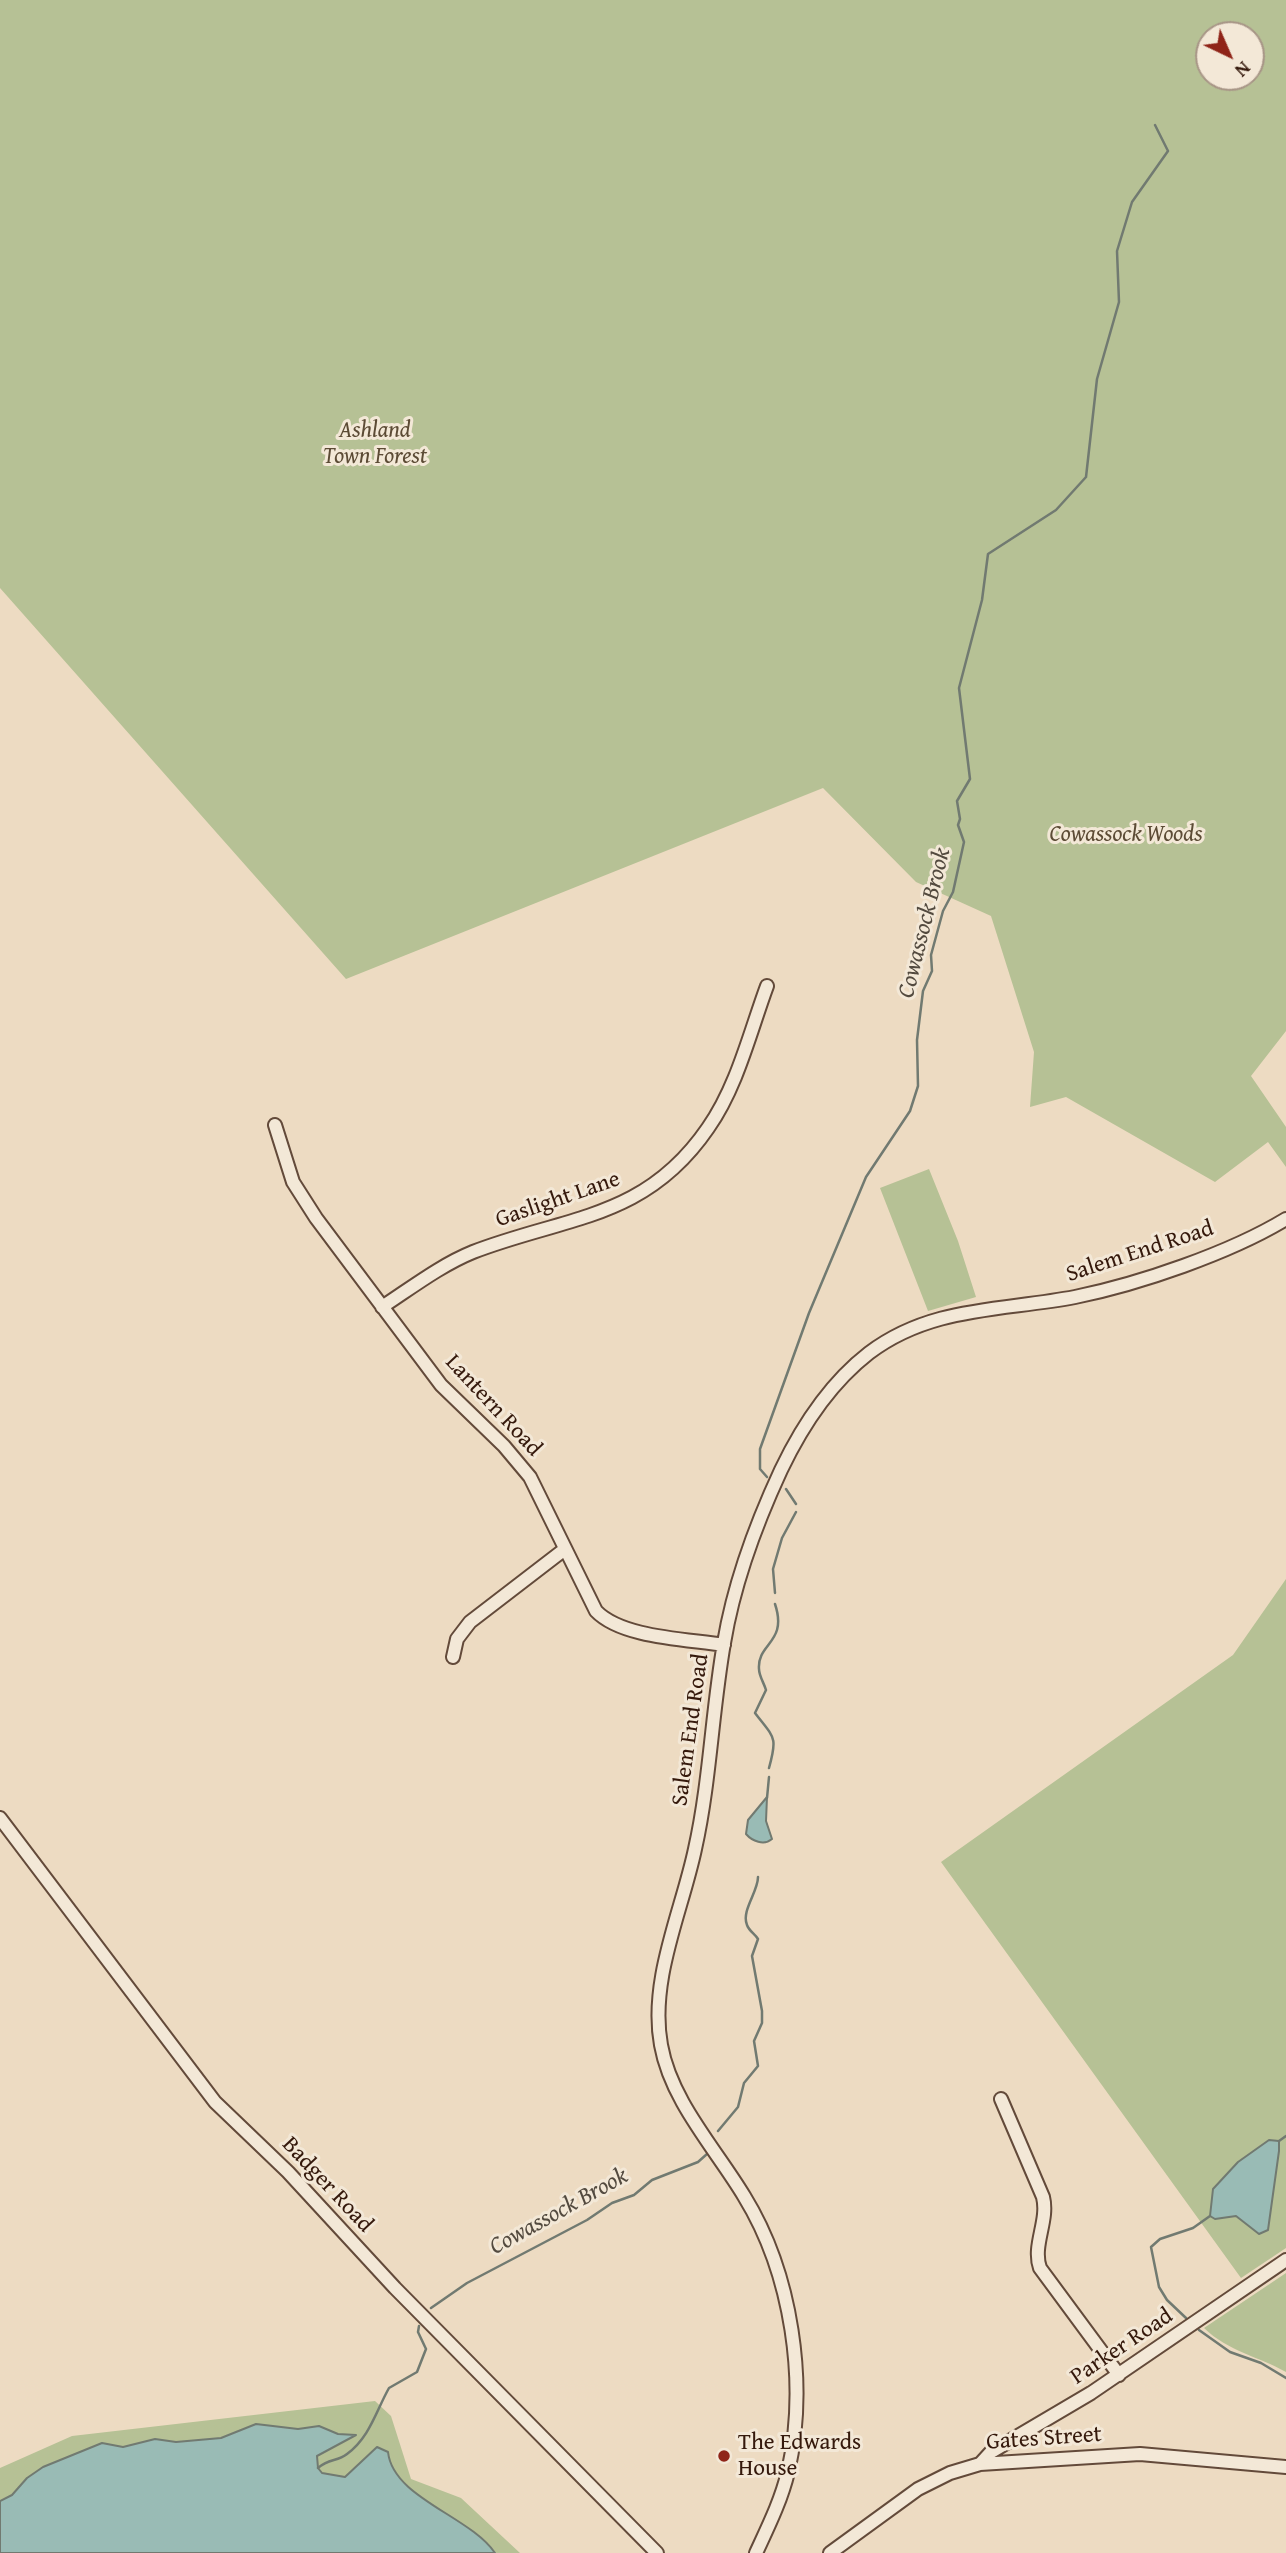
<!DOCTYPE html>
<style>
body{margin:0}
#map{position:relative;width:1286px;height:2553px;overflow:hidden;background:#eddbc2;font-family:"Gentium Book Plus",serif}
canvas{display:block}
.north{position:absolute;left:1195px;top:21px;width:70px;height:70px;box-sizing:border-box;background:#f3e8d7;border:2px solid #a79586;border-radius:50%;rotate:136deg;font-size:19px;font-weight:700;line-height:28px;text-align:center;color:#35190c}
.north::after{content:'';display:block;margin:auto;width:24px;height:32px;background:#8f2418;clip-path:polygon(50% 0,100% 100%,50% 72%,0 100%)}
</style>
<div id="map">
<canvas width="1286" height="2553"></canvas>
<div class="north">N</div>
</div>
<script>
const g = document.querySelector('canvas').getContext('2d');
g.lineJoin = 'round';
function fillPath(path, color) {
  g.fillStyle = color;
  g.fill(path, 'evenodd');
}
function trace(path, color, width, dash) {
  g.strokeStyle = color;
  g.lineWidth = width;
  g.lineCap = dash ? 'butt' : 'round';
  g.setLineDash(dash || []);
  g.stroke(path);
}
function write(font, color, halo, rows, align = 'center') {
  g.font = font + ' "Gentium Book Plus",serif';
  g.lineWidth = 6;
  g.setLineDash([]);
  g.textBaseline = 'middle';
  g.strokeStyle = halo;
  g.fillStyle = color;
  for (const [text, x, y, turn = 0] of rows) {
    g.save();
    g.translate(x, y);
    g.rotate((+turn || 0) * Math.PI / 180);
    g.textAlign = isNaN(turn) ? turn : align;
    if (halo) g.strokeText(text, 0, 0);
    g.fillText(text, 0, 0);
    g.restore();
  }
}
fillPath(new Path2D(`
 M0,0H1286V1031L1251,1076L1286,1127V1167L1268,1142L1215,1182L1066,1097L1030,1107L1034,1052L991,916L916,882L823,788L346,979L0,588ZM1209,35H1251V77H1209Z
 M929,1169L958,1241L976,1297L928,1311L880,1188Z
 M1286,1579V2248L1241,2278L941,1862L1233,1655Z
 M1286,2273V2372C1258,2356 1229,2352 1204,2328Z
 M375,2401L391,2416L411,2479L461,2498L520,2553H0V2468L72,2436Z`), '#b6c195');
const water = new Path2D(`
 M767,1797L766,1821L772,1839C764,1846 752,1841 746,1834L748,1820Z
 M1269,2140L1279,2141V2151L1268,2230L1259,2234L1236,2216L1215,2219L1210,2216L1213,2189L1238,2162Z
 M256,2424L298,2429L319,2426L338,2434L356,2435L317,2456L318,2468L322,2473L345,2477L377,2447L388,2452C393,2498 470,2516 495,2553H0V2501L12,2495L27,2478L43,2467L102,2443L123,2447L155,2439L176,2442L221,2438Z`);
fillPath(water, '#99bbb5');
trace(water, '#717a71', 2);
trace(new Path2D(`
 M767,1477L760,1469V1449L809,1313L866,1177L910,1111L918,1086L917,1040L923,991L932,971L931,955L943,911L953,892L964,842L958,825L960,819L957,801L970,779L959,688L982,600L988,554L1056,510L1086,477L1097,379L1119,302L1117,251L1132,202L1168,151L1155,125
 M786,1489L796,1504
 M775,1593L773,1569L782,1538L796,1512
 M769,1768C778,1736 774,1738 755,1713L766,1690C764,1683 759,1676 759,1669C757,1643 788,1643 775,1604
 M767,1798L769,1777
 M718,2131L738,2107L744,2083L758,2066L754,2041L762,2023V2011L752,1956L758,1939C755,1934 749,1931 747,1925C741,1911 758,1892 758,1877
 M1279,2141L1286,2136
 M431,2308L467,2283L587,2220L612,2203L634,2195L652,2180L698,2162L707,2154
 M1186,2318L1167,2300L1159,2287L1151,2247L1160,2239L1193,2228L1210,2216
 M1199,2330L1230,2352L1261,2363L1286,2378
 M318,2468C329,2458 337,2462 347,2454C370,2437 376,2411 389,2388L417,2372L426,2349L418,2332L419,2326`), '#717a71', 2.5);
const minor = new Path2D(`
 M275,1125L293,1182L316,1218L441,1385L504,1446L530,1477L596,1611C622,1638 687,1639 724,1645
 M382,1307C411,1288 441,1265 473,1252C566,1216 645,1220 708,1128C737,1087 750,1032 767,986
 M453,1657L457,1639L470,1622L565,1549
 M0,1818L215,2102L288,2172L395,2288L657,2553
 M1001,2099L1043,2197C1049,2221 1032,2245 1040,2268L1119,2375
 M980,2464L991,2452L1091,2393L1286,2260
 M756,2553C768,2527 781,2501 788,2472C808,2383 792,2274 744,2196C715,2148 671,2101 661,2045C649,1980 682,1911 695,1849C710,1782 712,1711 724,1643C734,1583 755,1526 781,1470C802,1426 829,1384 869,1353C931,1306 1002,1311 1075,1297C1139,1284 1230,1253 1286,1219
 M830,2553L918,2489L950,2473L980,2464L1140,2454L1286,2467`);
trace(minor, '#634a3a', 16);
trace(minor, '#f3e8d7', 12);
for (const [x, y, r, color] of [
 [724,2456,7,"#8f2418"]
]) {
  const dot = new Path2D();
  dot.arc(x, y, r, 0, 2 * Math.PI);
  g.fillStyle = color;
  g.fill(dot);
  trace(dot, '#f3e8d7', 2.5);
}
write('italic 23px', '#5c4b35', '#f3e8d7', [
 ["Ashland",375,431],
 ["Town Forest",375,457],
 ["Cowassock Woods",1126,835]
]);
write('23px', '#35190c', '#f3e8d7', [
 ["Gaslight Lane",558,1200,-19],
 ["Salem End Road",1140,1252,-18],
 ["Lantern Road",493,1406,47],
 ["Salem End Road",691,1730,-82],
 ["Badger Road",327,2185,47],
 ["Parker Road",1122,2347,-34],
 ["Gates Street",1044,2439,-4]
]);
write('23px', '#35190c', '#f3e8d7', [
 ["The Edwards",738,2443],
 ["House",738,2469]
], 'left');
write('italic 24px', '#534a3f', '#f3e8d7', [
 ["Cowassock Brook",925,923,-76],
 ["Cowassock Brook",559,2212,-29]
]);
</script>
